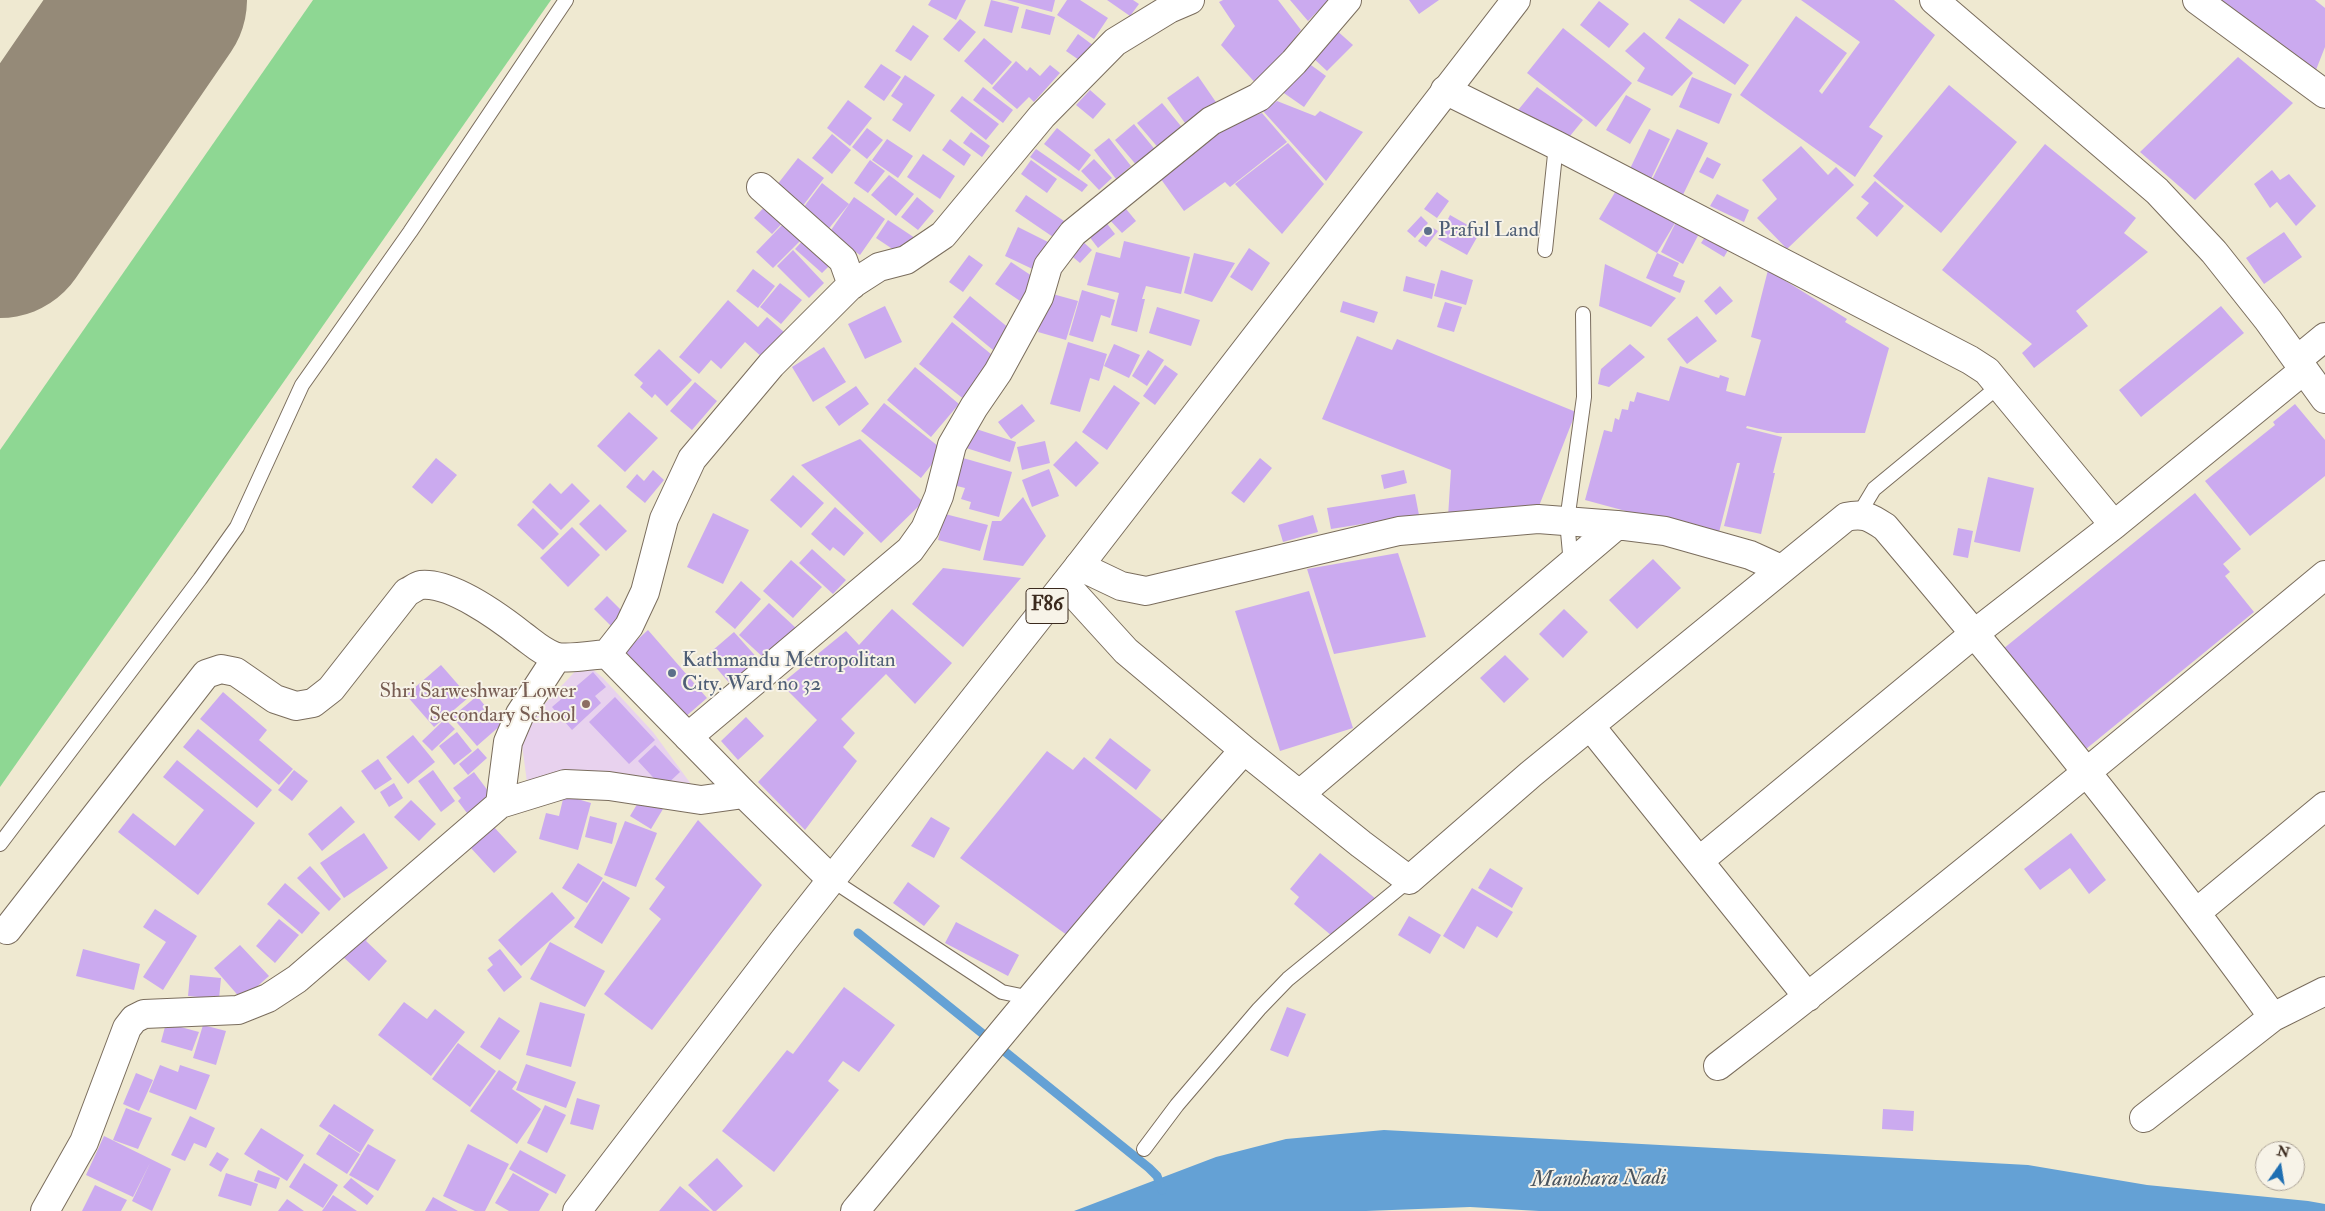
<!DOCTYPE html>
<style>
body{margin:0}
#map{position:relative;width:2325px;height:1211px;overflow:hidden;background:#efe9d1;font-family:"IM FELL Double Pica",serif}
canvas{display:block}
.north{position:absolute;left:2255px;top:1141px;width:50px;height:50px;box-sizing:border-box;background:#f7f3e8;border:1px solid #aca397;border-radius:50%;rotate:13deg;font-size:14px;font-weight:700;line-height:20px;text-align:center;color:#3b2a1e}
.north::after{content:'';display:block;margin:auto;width:18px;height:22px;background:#1f6fb2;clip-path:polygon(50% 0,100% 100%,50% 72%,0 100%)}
</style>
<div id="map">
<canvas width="2325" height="1211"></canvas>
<div class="north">N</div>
</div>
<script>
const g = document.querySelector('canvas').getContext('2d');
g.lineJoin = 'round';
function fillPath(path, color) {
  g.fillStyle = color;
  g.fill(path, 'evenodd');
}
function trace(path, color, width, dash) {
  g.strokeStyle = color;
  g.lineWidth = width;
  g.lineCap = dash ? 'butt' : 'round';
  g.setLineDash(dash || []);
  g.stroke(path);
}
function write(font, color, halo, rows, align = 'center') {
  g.font = font + ' "IM FELL Double Pica",serif';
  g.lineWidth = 4;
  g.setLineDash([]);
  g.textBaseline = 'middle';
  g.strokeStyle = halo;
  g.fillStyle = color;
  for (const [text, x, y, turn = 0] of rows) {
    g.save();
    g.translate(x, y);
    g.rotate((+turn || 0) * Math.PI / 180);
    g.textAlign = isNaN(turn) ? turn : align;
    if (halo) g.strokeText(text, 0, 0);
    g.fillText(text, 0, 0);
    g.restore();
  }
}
fillPath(new Path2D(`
 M584,662L603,678L653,732L696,791L527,782L520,730Z`), '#e8d2ee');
fillPath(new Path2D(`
 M313,0H551L0,787V450Z`), '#8ed793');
fillPath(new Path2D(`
 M1384,1130L2028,1165L2147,1185L2308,1201L2325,1204V1211H1539L1470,1207L1366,1211H1074L1216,1157L1286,1139Z`), '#64a1d5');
trace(new Path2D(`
 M858,933L1149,1168L1157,1176L1162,1190`), '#64a1d5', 9);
trace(new Path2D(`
 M0,199L19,184L50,153`), '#958a78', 74);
trace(new Path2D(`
 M0,226L155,0`), '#958a78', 184);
fillPath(new Path2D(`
 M931,0H966L956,20L928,5Z
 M991,0L1019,7L1012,33L984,26Z
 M1007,0H1055L1052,12Z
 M1067,0H1080L1108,18L1094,39L1057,15Z
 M1107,0H1133L1139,4L1130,16Z
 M1223,0H1278L1301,30L1259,87L1221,45L1235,26L1219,2Z
 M1290,0H1329L1308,21Z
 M1409,0H1439L1419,14Z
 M1689,0H1742L1724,24Z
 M1801,0H1894L1935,35L1869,127L1883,136L1855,177L1740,95L1796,16L1847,53L1819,91L1822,94L1860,42Z
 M2215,0H2315L2325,8V47L2314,75Z
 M1599,1L1629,24L1609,48L1580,25Z
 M1026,9L1055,17L1050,35L1021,28Z
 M1679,18L1749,65L1735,85L1665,38Z
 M960,19L976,32L959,52L943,39Z
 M913,25L929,36L911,61L895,51Z
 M1563,28L1632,83L1596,127L1527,73Z
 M1335,29L1353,45L1327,71L1310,55Z
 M1644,32L1693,73L1672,96L1637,81L1645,68L1625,51Z
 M1078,34L1094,46L1082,62L1066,51Z
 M984,38L1012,62L992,85L964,61Z
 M2238,57L2293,103L2195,200L2140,152Z
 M1304,60L1326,76L1304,107L1281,91Z
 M1016,61L1027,71L1030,67L1040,76L1050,65L1060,73L1034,102L1029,97L1017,109L992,88Z
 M881,64L901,77L884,101L864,87Z
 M905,75L935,95L910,132L892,120L903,104L891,96Z
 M1198,76L1220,108L1190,130L1167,98Z
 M1692,77L1732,94L1719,124L1679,107Z
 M1949,85L2017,142L1941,233L1873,176Z
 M983,87L1013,110L1003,123L973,100Z
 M1537,87L1583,120L1570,136L1514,115Z
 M1090,90L1106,104L1093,119L1076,105Z
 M1626,95L1651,109L1630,144L1606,130Z
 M962,96L999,124L986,140L950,111Z
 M848,100L872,118L850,146L827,128Z
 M1277,101L1315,116L1320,111L1363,132L1326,181L1263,111Z
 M1162,103L1185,131L1161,151L1137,123Z
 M1262,113L1287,142L1230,187L1225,182L1184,211L1158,175L1215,128Z
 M1134,124L1157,152L1138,167L1115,140Z
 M867,128L883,140L867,159L852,147Z
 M1057,128L1091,155L1079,171L1044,144Z
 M1649,129L1670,139L1648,185L1627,175Z
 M1677,129L1708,143L1681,199L1650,184Z
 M971,132L990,146L982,157L963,143Z
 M832,134L851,150L832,174L812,158Z
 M1109,138L1131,166L1116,179L1094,150Z
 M887,139L913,156L898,178L872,160Z
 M950,139L971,155L964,166L942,150Z
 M1288,143L1324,184L1282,234L1235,184Z
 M2045,144L2136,218L2124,233L2148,252L2076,311L2088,326L2034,368L2022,353L2032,344L1942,270Z
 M1801,146L1828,175L1836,167L1854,185L1787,249L1757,218L1777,199L1762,180Z
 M1036,149L1088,185L1082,192L1030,157Z
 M923,154L955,176L940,199L907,177Z
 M1707,157L1721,164L1713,179L1699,172Z
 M798,158L824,178L799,211L773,190Z
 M1094,159L1112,178L1099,190L1081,171Z
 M870,160L885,171L868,193L854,183Z
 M1031,160L1057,179L1047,193L1021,174Z
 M2272,170L2280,180L2289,174L2316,206L2296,226L2277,202L2270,208L2254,184Z
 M889,175L914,194L896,216L871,195Z
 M1875,181L1904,206L1877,237L1856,218L1869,203L1861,197Z
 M822,183L849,204L826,232L800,212Z
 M1617,189L1675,223L1657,253L1679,263L1673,276L1685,281L1680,293L1646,278L1657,253L1599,219Z
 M1437,192L1449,201L1437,218L1424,209Z
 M1717,194L1749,210L1744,222L1710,206Z
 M1026,195L1064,221L1053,237L1015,211Z
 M854,197L885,219L860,255L829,233Z
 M917,197L934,211L918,230L901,217Z
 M770,201L788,217L772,234L754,218Z
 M1122,204L1136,221L1122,233L1107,217Z
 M1450,215L1480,232L1467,255L1438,239Z
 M1421,216L1428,223L1415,238L1407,231Z
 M1679,216L1702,228L1683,264L1661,252Z
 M1102,217L1115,234L1098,248L1085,231Z
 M888,220L915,238L903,256L876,238Z
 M784,223L802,239L773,268L756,252Z
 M1430,226L1438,231L1426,247L1418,241Z
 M1018,227L1054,245L1041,273L1005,256Z
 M1709,231L1731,245L1724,257L1701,243Z
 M2284,232L2302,257L2264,284L2246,258Z
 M807,236L837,258L822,273L795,249Z
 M1080,239L1092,250L1080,263L1068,253Z
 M1124,241L1190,257L1181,294L1146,286L1142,299H1145L1137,332L1111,325L1119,293L1087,285L1096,252L1120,258Z
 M1249,248L1270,263L1252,291L1230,277Z
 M793,250L824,283L809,298L777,266Z
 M1194,253L1235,263L1212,302L1184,293Z
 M969,255L983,265L963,292L949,282Z
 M1011,262L1041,282L1026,305L995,284Z
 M1605,264L1676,298L1651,327L1599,306Z
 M753,269L775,286L758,308L736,291Z
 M1441,270L1473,280L1466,305L1434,296Z
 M1768,270L1847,319L1845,322L1889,348L1865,433H1777L1747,426L1746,428L1782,437L1773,473H1775L1761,534L1724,526L1740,463H1737L1718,536L1585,500L1604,430L1612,432L1615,418L1619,420L1622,409L1628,410L1630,401L1634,402L1637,392L1669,401L1680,366L1719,378L1720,375L1729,378L1726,391L1745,396L1761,340L1751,337Z
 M1406,276L1435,284L1432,299L1403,291Z
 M780,283L802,300L781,324L760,307Z
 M1720,286L1733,301L1716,315L1704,301Z
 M1082,290L1115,300L1110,318L1101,315L1093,342L1069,335Z
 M1049,293L1078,301L1066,340L1038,332Z
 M970,296L1010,329L993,350L953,317Z
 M728,300L758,327L767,317L785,333L763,358L745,342L721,369L711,360L699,374L679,357Z
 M1343,301L1378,312L1374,323L1340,312Z
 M1445,302L1462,307L1454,332L1437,327Z
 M885,306L902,342L865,359L848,324Z
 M2221,306L2244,333L2141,417L2119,390Z
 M1157,307L1200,320L1191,346L1149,333Z
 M1697,316L1717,341L1687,364L1667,339Z
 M952,322L997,359L965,400L919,364Z
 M1357,336L1392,350L1397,339L1576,412L1539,506L1448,517L1451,470L1322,419Z
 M1068,342L1107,354L1099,381L1090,378L1080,412L1050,404Z
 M1114,344L1140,355L1129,378L1104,366Z
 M1630,344L1645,357L1609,387L1598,384L1601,369Z
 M824,347L846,382L813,402L792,367Z
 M659,349L692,380L667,406L655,394L652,398L640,387L643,383L634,375Z
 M1148,350L1164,360L1147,386L1132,376Z
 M1165,365L1178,374L1155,405L1143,396Z
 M915,367L959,404L931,437L887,400Z
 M695,382L717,401L692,430L670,411Z
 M1114,385L1140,403L1107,450L1082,432Z
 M856,386L869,404L839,426L825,407Z
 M884,403L943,450L921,478L861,431Z
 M1022,404L1035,421L1011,439L998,422Z
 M2295,404L2325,440V476L2250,536L2205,481L2275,425L2273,422Z
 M629,412L658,438L625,472L597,446Z
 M967,426L1016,442L1010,462L960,446Z
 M860,439L923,502L881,543L801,465Z
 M1045,441L1050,463L1022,470L1017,447Z
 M1076,441L1099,463L1076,487L1053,465Z
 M956,456L1012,472L999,517L969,509L971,502L961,499L965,488L949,484Z
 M436,458L457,475L432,504L412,487Z
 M1260,458L1272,468L1244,503L1231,493Z
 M1049,469L1059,496L1032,507L1022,480Z
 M653,470L664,480L645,503L626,487L637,474L644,481Z
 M1404,470L1407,483L1384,489L1381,475Z
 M793,475L824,503L801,528L770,500Z
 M1988,477L2034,488L2020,552L1974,542Z
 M550,483L561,494L572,483L590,501L561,530L532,502Z
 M2195,493L2241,549L2223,564L2230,572L2225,576L2254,612L2086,749L2003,649Z
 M1415,494L1419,515L1331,529L1327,508Z
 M1023,497L1046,536L1023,566L983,560L992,521H1001Z
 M600,504L627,531L606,551L579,524Z
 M835,507L864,533L844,556L833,547L830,551L811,534Z
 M533,508L559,534L543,550L517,525Z
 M713,513L749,530L723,584L687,567Z
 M945,514L988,525L980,551L938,540Z
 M1313,515L1318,532L1283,542L1278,525Z
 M572,527L600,555L568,587L540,558Z
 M1958,528L1973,531L1968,558L1953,555Z
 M812,549L846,580L833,594L799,563Z
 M1398,553L1426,637L1334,654L1307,569Z
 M1653,559L1681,588L1637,629L1609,600Z
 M791,560L822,587L793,618L763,591Z
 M943,568L1021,578L963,647L912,604Z
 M741,581L761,599L735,629L715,612Z
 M1309,591L1353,728L1280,751L1235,611Z
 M607,596L624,613L611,626L594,609Z
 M769,603L797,629L766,660L739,635Z
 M892,609L952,663L915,704L886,674L841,719L855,733L843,747L857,761L805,830L758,782L817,720L781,684L846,631L859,645Z
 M1564,609L1588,632L1563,658L1539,634Z
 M648,630L707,698L684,718L625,651Z
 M734,632L760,661L732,686L706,656Z
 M1505,655L1529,679L1504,703L1480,678Z
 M441,665L469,697L434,727L406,695Z
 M593,672L606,687L595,696L601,703L572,730L552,707Z
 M223,692L267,730L259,740L293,769L279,785L200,719Z
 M477,696L501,725L477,746L452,717Z
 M615,697L655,740L629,764L589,722Z
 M746,717L764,736L738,760L721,741Z
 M445,719L455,729L432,751L422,741Z
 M198,729L272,790L257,808L183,747Z
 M457,732L472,751L454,765L439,746Z
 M413,735L435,762L408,784L386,757Z
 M1110,738L1151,770L1136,790L1095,758Z
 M655,745L680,772L663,788L638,761Z
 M478,748L487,758L468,775L459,764Z
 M1047,751L1073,770L1084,757L1167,824L1071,938L960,858Z
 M378,759L392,779L375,790L361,771Z
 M177,760L255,823L198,895L118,832L133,813L175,846L204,810L163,777Z
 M294,770L308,781L292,801L278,790Z
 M433,770L455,801L441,812L418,781Z
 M474,772L491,795L467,813L458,801L461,798L453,788Z
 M394,783L403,798L389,807L380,792Z
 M564,795L591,803L578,850L539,839L546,813L559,816Z
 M642,796L663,809L651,829L630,816Z
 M411,800L436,824L419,841L394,817Z
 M341,806L355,822L322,851L308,834Z
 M590,816L617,823L612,844L585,837Z
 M931,817L950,828L934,858L911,846Z
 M698,820L762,885L652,1030L604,994L661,919L649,909L665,887L655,879Z
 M625,821L657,833L636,887L604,875Z
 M493,826L517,852L494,873L470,847Z
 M364,833L388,868L344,898L320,863Z
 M2071,833L2106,880L2089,894L2070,868L2040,890L2024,869Z
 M1320,853L1376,899L1332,936L1294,904L1299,897L1290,889Z
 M578,863L603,878L587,903L562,888Z
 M310,866L341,899L329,911L297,878Z
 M1490,868L1523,888L1512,908L1478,888Z
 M603,881L630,898L602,944L574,927Z
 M908,882L940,906L924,926L893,903Z
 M285,883L320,913L302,934L267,904Z
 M1472,888L1513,912L1497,938L1477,926L1464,949L1443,936Z
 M552,892L575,918L521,966L498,940Z
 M155,909L197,936L163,990L143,977L166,942L143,927Z
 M1409,916L1441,935L1430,954L1398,935Z
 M279,919L299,935L275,963L256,946Z
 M956,922L1019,955L1008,976L945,943Z
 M362,930L369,936L366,941L387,961L369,981L340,954Z
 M550,942L605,971L585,1007L530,979Z
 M240,945L269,976L242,1000L214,968Z
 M83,949L140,964L134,990L76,976Z
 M500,949L522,977L504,992L487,970L493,965L488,958Z
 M190,975L221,978L219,999L188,996Z
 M844,987L895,1025L859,1072L843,1061L828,1081L839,1090L774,1172L722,1131L787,1050L793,1054Z
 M404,1002L427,1019L435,1009L465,1032L431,1076L378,1035Z
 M540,1002L585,1014L571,1067L526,1055Z
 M1287,1007L1306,1014L1288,1057L1270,1050Z
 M499,1017L520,1031L500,1060L480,1047Z
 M166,1023L199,1032L192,1051L161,1042Z
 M203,1025L226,1031L216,1065L193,1058Z
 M458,1043L496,1071L470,1107L432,1079Z
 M526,1064L576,1082L566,1108L516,1090Z
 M160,1065L178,1072L180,1065L210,1075L196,1110L149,1092Z
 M499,1070L517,1082L512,1089L541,1109L517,1144L470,1111Z
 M136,1073L153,1080L139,1111L123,1104Z
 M577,1098L600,1105L593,1130L570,1124Z
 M334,1104L374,1130L360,1153L319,1126Z
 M545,1105L566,1115L547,1153L527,1143Z
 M126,1108L152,1118L138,1149L113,1140Z
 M1883,1109L1914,1111L1913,1131L1882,1129Z
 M190,1116L215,1128L206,1148L194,1143L185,1161L171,1155Z
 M261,1128L304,1155L287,1181L244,1154Z
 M329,1134L360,1154L347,1174L316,1154Z
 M104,1136L171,1169L152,1211L132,1201L150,1163L133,1197L86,1175Z
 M368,1144L396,1160L378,1191L349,1175Z
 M468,1144L509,1164L485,1211H475L443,1196Z
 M520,1150L566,1175L556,1194L509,1169Z
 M217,1152L229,1159L221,1172L209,1165Z
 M717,1158L743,1186L716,1211H713L688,1185Z
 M304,1163L338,1185L323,1208L289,1187Z
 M258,1170L280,1178L276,1189L254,1181Z
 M226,1173L258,1184L251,1206L218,1196Z
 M513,1173L549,1194L539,1211H509L495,1203Z
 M351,1178L374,1196L367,1205L343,1187Z
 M95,1185L127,1200L121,1211H82Z
 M680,1186L710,1211H659Z
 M333,1195L357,1211H322Z
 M433,1197L458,1211H425Z
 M287,1199L304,1211H278Z`), '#cbaaef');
const lane = new Path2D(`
 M1545,250L1556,145
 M1859,514L1874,489L1999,386
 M1571,564L1567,521L1584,397L1583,314
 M0,844L200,579L237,527L302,385L410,232L566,0
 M832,880L1002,992L1031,998
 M1144,1149L1177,1105L1259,1009L1288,979L1409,880`);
const street = new Path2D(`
 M1934,0L2157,191L2214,252L2268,320L2325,399
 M2197,0L2325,94
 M1445,90L1556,145L1970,360L1987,371L2114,525
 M761,187L843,260L852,285
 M2297,360L2325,337
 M1079,566L1121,586L1146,591L1399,531L1538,519L1617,525L1665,531L1750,555L1781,569
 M1065,584L1126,651L1244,750L1361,844L1409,880L1531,774L1846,517C1864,513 1870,517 1885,527C2020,686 2150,848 2273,1017
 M1591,727L1808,997
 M688,737L910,550L925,529L939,496L952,445L974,407L998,372L1039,297L1048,266L1073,233L1211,121L1259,97L1294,62L1347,0
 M1300,794L1617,525
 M500,804L508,742L520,714L557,657
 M1699,861L1975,633L2114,525L2304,370
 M832,880L744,794L607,654L629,626L645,592L664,519L692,459L771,365L851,285L879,267L906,260L943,235L1042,116L1115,42L1169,9L1190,0
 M2197,912L2325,806
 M7,930L206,674L221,669L236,672L275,699L296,706L313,703L331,689L407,592C412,590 416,586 421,585C451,582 499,617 522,635C533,643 541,651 554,656C565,660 594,655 607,654
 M1718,1066C1925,907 2125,741 2325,575
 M2144,1118L2273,1017L2325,991
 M45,1211L84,1142L127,1028L134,1019L144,1014L238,1010L268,998L297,979L500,804L565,784L609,786L701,800L744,794
 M855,1211C983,1056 1110,900 1244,750`);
const primary = new Path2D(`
 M577,1211L784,940L1079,566L1516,0`);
trace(lane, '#7a6d5d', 16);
trace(street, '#7a6d5d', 30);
trace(primary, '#7a6d5d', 30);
trace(lane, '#fff', 14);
trace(street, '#fff', 28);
trace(primary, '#fff', 28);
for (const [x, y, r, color] of [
 [1428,231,5,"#5c6f8a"],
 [672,673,5,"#5c6f8a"],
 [586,704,5,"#8d6e63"]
]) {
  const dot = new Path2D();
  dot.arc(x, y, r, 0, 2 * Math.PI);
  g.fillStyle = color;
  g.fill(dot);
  trace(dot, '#f7f3e8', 2);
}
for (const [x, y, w] of [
 [1047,606,42]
]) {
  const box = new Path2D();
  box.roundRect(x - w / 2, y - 17.5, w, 35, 4);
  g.fillStyle = '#f7f3e8';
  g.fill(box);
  trace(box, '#3b2a1e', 1);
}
write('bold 20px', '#3b2a1e', null, [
 ["F86",1047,606]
]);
write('21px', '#4e5e75', '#f7f3e8', [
 ["Praful Land",1438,231],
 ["Kathmandu Metropolitan",682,661],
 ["City. Ward no 32",682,685]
], 'left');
write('21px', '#785e54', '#f7f3e8', [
 ["Shri Sarweshwar Lower",576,692],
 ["Secondary School",576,716]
], 'right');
write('italic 22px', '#49545e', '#f7f3e8', [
 ["Manohara Nadi",1599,1180,-1]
]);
</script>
